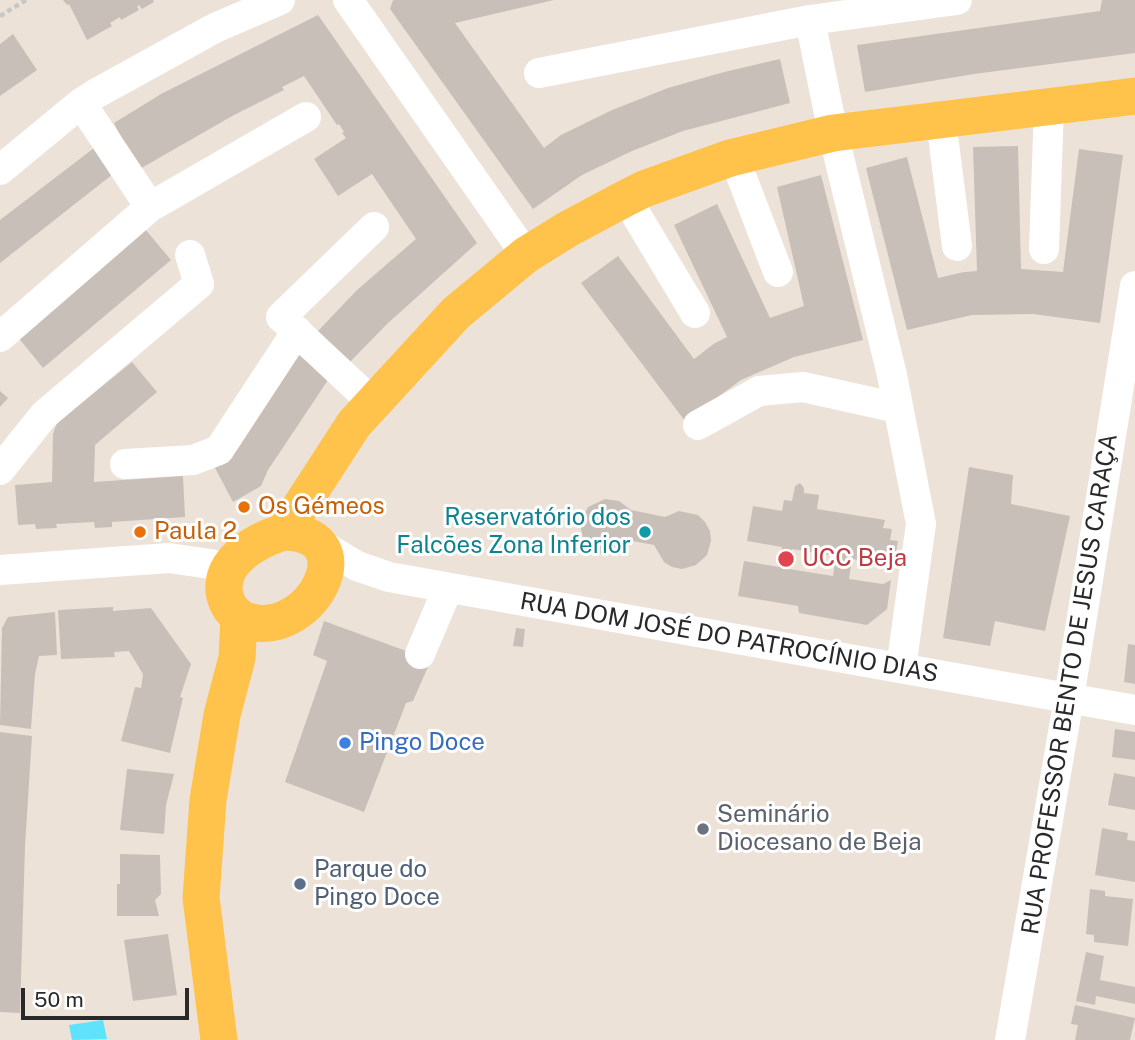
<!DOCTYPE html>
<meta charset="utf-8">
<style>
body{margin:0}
#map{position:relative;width:1135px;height:1040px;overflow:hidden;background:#ede2d8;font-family:"Public Sans",sans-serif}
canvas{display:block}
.scale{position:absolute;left:21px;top:988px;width:168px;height:32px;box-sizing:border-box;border:4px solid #292929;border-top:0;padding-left:9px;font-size:21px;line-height:24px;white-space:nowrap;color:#292929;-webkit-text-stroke:5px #fff;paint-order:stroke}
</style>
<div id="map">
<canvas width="1135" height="1040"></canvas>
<div class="scale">50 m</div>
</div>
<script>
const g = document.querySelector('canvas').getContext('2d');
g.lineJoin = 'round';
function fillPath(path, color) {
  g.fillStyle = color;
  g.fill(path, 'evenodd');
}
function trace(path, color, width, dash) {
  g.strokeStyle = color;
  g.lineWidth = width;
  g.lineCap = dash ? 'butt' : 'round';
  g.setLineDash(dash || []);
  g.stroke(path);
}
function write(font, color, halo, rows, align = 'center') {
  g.font = font + ' "Public Sans",sans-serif';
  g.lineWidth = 6;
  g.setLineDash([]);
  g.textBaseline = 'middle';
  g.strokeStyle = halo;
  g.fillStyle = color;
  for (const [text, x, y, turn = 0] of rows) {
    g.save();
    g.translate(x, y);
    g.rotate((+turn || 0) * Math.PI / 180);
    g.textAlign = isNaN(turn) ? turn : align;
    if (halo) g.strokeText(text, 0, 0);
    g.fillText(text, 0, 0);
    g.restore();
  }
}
fillPath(new Path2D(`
 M103,1020L107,1039L72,1040L69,1025Z`), '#5fe2fc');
fillPath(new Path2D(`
 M63,0H153L154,2L142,9L139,5L137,7L139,10L121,20L120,17L110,23L112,26L87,40L69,4L67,5Z
 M393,0H554L455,23L544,148L561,135L612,110L668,88L724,72L780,59L790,103L683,131L632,151L582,175L533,209L390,9Z
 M1102,0H1135V53L974,74L865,92L857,45L1100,11Z
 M318,15L477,243L388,323L348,364L318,331L357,290L416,239L372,174L338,196L314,159L346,138L342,133L344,132L339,124L337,125L304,76L282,87L284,90L234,115L138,170L114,123L161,94Z
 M13,34L37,70L0,96V44Z
 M1018,146L1021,269L1063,272L1079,149L1123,155L1100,323L1033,314L972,315L907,330L866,168L907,157L938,278L964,272L977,271L973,147Z
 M94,148L113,174L0,263V220Z
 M821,175L863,340L794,357L741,380L685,421L581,283L618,256L694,359L715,343L727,337L674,225L717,204L770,318L804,306L777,187Z
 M145,229L171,260L43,368L17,336Z
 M299,355L330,377L268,470L261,486L233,502L213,464Z
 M132,362L157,392L95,445L94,482L183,476L185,517L112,522V527L95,528L94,522L56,524L57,528L36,529L35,524L18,525L15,485L52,482L53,434L57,423Z
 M0,391L8,398L0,407Z
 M969,467L1013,475L1011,504L1070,516L1045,631L995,621L990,646L943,638Z
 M800,483L804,488V493L819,495L817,509L885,520L883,528L892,529L890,540L898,541L893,571L886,564L852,559L849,579L883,584L891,580L887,609L867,625L799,613L798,606L738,596L744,561L779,567L782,547L747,541L753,506L782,511L784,500L792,501L795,486ZM792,549L836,556L833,576L789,569Z
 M605,499L619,501L631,510L665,517L679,511L698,515L705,522L710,531L711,541L707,555L696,565L682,569L672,567L664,562L654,545L633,541L627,548L614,555L595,553L584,543L580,524L588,507Z
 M113,607V611L151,608L191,664L180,697L183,698L170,753L121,741L135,687L141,688L143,674L129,651L114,652L115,657L61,659L58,610Z
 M55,612L57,655L39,656L35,674L31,729L0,725L2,628L8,617Z
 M324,621L431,660L413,701L406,703L364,812L285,782L327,661L313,655Z
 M516,628L525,629L523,647L513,646Z
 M1128,644L1135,645V684L1124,682Z
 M1115,729L1135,732V760L1112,757Z
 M0,732L32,736L25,846L20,1013L0,1012Z
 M127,769L174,774L166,805L164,834L120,830Z
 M1114,773L1135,777V810L1108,805Z
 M1102,828L1128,833L1127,840L1135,841V882L1095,875Z
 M120,854L160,855L161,894L155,900L159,916H117V884H120Z
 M1090,889L1105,891V896L1133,899L1128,946L1094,942V935L1086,934Z
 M168,934L177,995L133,1001L124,940Z
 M1086,952L1104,956L1100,980L1135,987V1004L1096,996L1095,1005L1076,1001Z
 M1075,1005L1135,1018L1130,1040H1075L1078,1025L1071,1024Z`), '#c8bfb8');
trace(new Path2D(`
 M0,16L26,0`), '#c7c7c7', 4.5, [5, 3.5]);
trace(new Path2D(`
 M348,0L526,255
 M810,20L957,0
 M539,73L810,20L833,133L892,375L921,524L901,668
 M941,120L957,246
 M734,157L778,272
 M0,170L81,103L97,93L215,28L280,0
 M626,198L695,313
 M150,207L306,117
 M1044,249L1049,107
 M0,337L150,207L81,103
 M373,403L281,317L374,227
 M698,425L759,391L803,387L898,408
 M125,464L193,460L219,450L297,331
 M0,470L44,415L199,284L190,255
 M320,544L357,566L389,577L1135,710
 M0,570L169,558L230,567
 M420,654L448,588
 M1010,1040L1069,698L1135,286`), '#fff', 30);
trace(new Path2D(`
 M284,532L354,424L456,313L526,255L568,229L626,198L644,189L730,158L833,133L1135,96
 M284,532C367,534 311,637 251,622C241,620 231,612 227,602C212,565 254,541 284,532Z
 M219,1040L201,898L208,800L222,715L237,658L239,617`), '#ffc24b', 37);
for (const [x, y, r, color] of [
 [244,507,7,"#e8710a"],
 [140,532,7,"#e8710a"],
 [645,532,7,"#0f9aa8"],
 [786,559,9,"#e0444e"],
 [345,743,7,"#3f7fe0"],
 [703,829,7,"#6b7280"],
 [300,884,7,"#5c6f8a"]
]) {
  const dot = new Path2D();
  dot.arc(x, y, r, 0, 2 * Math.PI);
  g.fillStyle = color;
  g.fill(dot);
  trace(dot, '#fff', 2.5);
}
write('24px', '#c56008', '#fff', [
 ["Os Gémeos",258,507],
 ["Paula 2",154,532]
], 'left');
write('24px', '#0d838f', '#fff', [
 ["Reservatório dos",631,518],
 ["Falcões Zona Inferior",631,546]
], 'right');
write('24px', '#be3a42', '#fff', [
 ["UCC Beja",802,559]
], 'left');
write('24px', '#292929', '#fff', [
 ["RUA DOM JOSÉ DO PATROCÍNIO DIAS",729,638,10],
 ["RUA PROFESSOR BENTO DE JESUS CARAÇA",1070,684,-81]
]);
write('24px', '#366cbe', '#fff', [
 ["Pingo Doce",359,743]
], 'left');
write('24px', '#5b616d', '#fff', [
 ["Seminário",717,815],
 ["Diocesano de Beja",717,843]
], 'left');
write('24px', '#4e5e75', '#fff', [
 ["Parque do",314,870],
 ["Pingo Doce",314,898]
], 'left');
</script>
